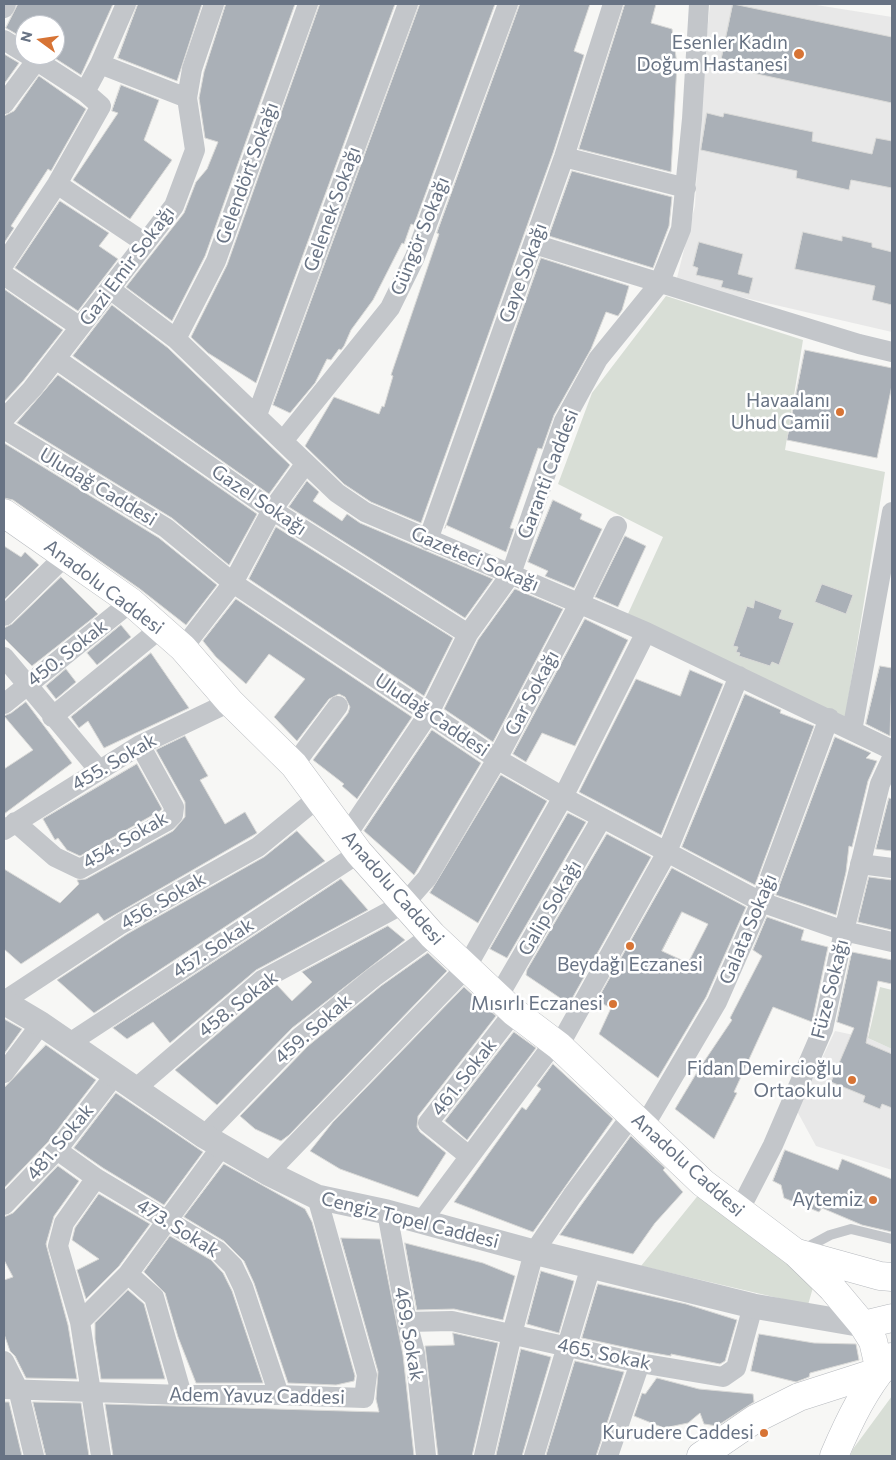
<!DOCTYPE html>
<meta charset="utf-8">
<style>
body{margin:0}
#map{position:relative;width:896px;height:1460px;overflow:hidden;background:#f7f7f5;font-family:Commissioner,sans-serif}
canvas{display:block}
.frame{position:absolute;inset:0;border:5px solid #687384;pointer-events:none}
.north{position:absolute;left:15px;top:15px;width:50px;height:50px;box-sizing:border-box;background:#fff;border:1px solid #c3c7ce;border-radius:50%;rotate:284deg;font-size:14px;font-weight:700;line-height:20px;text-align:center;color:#687384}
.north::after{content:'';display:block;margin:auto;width:18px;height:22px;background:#d77435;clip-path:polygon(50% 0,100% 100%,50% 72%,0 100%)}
</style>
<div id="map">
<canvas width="896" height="1460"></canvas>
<div class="frame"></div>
<div class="north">N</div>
</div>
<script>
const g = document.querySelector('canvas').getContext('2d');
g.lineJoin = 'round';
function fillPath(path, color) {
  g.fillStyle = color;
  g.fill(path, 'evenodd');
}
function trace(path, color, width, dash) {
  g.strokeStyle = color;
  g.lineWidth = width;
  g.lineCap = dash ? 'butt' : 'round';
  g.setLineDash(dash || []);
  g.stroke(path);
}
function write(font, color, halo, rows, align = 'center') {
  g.font = font + ' Commissioner,sans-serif';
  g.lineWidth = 5;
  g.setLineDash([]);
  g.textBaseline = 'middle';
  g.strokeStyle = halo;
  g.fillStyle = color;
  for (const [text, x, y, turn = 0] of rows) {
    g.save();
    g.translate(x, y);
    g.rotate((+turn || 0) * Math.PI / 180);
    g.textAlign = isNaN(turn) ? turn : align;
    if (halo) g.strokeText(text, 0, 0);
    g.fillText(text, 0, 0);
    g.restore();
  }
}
fillPath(new Path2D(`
 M710,4H810L892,17V332L676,282L695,206L701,90Z
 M835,1031L868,1038L892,1049V1170L816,1146L797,1111Z`), '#e8e8e8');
fillPath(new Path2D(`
 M666,296L803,340L785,450L885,472L845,719L627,616L663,537L558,484L592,393Z
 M880,987L892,990V1049L868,1038Z
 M700,1193L814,1284L808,1305L641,1266Z
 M892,1396V1456H850L853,1449Z`), '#d8ded6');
const building = new Path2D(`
 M18,4H113L81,75L50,55H55V25H25V39L6,28Z
 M138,4H202L177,81L118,58Z
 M226,4H295L205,256L172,321L126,287L184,213L196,182L207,169L218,142L205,138L199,98L204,72Z
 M320,4H395L256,383L208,353L191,337L227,265Z
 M420,4H495L414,225L411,224L404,244L402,243L373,300L351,330L344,346L341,350L339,349L331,360L327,359L315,383L290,413L273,405Z
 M520,4H590L574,51L584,55L553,153L421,523L371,502L344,484L305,446L334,397L379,414L382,406L384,407L393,376L391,375L439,234L437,233Z
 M625,4H656L651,23L672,29L677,64L671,172L579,149Z
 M733,4L892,37V103L720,66Z
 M4,54L19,63L4,84Z
 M39,76L86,109L51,171L48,169L11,226L14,228L4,243V116L14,111Z
 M121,85L159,100L144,140L172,160L130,219L73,180L118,113L112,111Z
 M707,113L723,117L724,113L813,132L812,141L872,154L876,138L892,141V188L851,180L849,190L796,178L797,171L701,150Z
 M572,171L672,197L669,226L653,268L549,236Z
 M60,201L109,233L99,246L118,259L78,311L15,268Z
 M803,232L842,241V236L872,243V247L892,252V305L872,300L875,286L795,269Z
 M699,242L743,254L738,274L753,278L749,294L721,287L723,281L696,275L698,268L693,266Z
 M541,258L629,286L622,310L618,316L606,312L591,349L554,415L542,449L538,448L510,528L514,529L506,552L446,525L445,528Z
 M4,289L63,330L23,381L4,402Z
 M112,305L168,348L290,465L269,494L73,356Z
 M805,350L892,368V385L877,458L787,440Z
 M58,375L257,514L229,565L172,518L17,423Z
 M4,443L159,538L217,585L186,625L140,589L13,500L4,498Z
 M307,481L319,492L313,501L342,521L347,514L360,523L493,579L465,618L289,507Z
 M553,500L582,514L580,519L602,529L574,588L545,576L548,571L528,562Z
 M276,527L453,638L424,696L249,579Z
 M625,536L646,546L618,607L595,597Z
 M4,546L21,557L25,552L39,565L4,600Z
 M61,577L98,614L32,666L4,638V628L12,624Z
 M822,584L853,595L846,614L815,602Z
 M515,589L563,609L493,742L444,709L478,640Z
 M236,599L412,717L357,799L342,786L344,784L313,760L348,713L350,707L345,697L339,694L329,699L297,741L274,717L305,679L269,654L246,684L216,657L203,641Z
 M755,600L782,610L779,618L794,623L779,665L772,662L770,666L739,656L740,653L736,652L738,647L733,646L747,606L753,608Z
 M585,619L628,640L575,746L542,733L526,762L513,754Z
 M121,625L131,637L97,665L87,653Z
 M151,653L189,708L104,748L88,721L79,728L71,717Z
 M880,666L892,668L890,736L866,724Z
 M66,669L76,682L56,699L46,686Z
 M690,670L723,684L661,835L579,792L636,679L680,696Z
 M745,694L781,710L780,713L814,726L755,885L682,847Z
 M26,702L72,763L4,814V769L33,750L4,716L11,713Z
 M432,730L481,763L414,875L364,831Z
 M185,736L208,776L200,780L225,824L245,812L257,833L104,921L98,913L21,964L4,949V869L60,903L79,884L77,880L86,879L173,831L185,817V802L156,750Z
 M835,737L871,753L866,758L877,761L868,781L852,847L849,846L846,872L836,915L776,895Z
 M137,764L162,809L160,811L80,856L67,850L58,838L55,840L43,819Z
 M501,775L547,801L478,923L430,893Z
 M889,798L892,799V851L876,849Z
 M568,813L586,822L507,958L490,949Z
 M297,831L325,861L94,1013L57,980L127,934L264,857Z
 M607,834L651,857L569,1004L526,975L527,970Z
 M672,868L746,907L706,997L658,1078L599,1034L611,1008L597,1001ZM682,912L708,924L688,963L662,951Z
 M869,877L892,880V930L858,922Z
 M341,879L368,910L256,970L170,1043L153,1022L127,1039L113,1028Z
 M767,917L804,930L801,940L828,947L812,1022L773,1007L734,1092L737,1093L714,1139L675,1109L699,1069L732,1020L730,1018L762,956L753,950Z
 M388,926L405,940L292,1028L217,1105L175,1070L269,990L277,985L292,1001L312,982L302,972Z
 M852,952L892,960V984L878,981L866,1043L892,1054V1108L882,1104L880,1109L863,1102L865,1096L831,1082L854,1028L837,1022Z
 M428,953L447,971L289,1135L281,1141L255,1129L240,1116L308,1046L381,986Z
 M464,987L496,1016L418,1116L417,1127L420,1132L446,1153L418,1197L340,1169L310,1151L333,1122Z
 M4,1019L22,1029L4,1054Z
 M514,1032L536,1048L467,1140L445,1121Z
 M46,1045L96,1080L48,1142L4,1188V1088Z
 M553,1064L613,1119L533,1232L454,1202L522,1107L526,1110L541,1089L537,1086Z
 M116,1093L203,1152L164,1205L103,1168L74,1148Z
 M631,1136L665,1168L663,1170L683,1192L655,1223L633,1254L560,1235Z
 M785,1150L838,1170L842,1159L892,1179V1232L862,1225L822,1208L819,1212L784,1198L781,1185L773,1181Z
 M224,1164L305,1209L312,1222L355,1376L354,1381L336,1385L288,1383L254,1283L244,1261L224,1241L184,1217Z
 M58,1166L79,1181L54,1216L46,1244L68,1325L77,1379L26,1378L15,1356L10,1351L4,1334V1280L13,1277L4,1260V1217L13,1213Z
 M99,1194L150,1224L119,1266L86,1299L77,1270L99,1259L72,1240L75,1228Z
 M170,1236L211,1260L223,1273L232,1291L263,1383H196L178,1337L165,1293L144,1272Z
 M341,1238L380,1239L403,1355L414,1456H113L105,1404L379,1412L376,1399L378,1372Z
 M405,1243L483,1263L515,1276L503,1320L454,1309L417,1310Z
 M541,1271L574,1281L559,1333L527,1324Z
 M598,1284L686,1304L737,1320L725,1361L720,1364L671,1354V1356L642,1351L582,1338Z
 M128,1290L144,1304L165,1379H101L95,1339V1323Z
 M453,1333L498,1343L472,1456H438L425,1346L454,1345Z
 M759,1334L814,1343L856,1344L859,1360L810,1373L809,1377L796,1382L751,1371Z
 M521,1349L551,1357L522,1456H496Z
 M575,1361L624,1372L596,1456H546Z
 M657,1378L699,1389L753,1394L754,1402L717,1426L704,1424L700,1413L688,1423L664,1428L634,1416L642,1393L645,1394Z
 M4,1402H9L22,1456H4Z
 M33,1402L81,1403L89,1456H46Z`);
fillPath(building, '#aab0b7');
trace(building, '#d9d9d7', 1);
const secondary = new Path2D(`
 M4,513L131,602L183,648L230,702L294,765L359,853L432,935L514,1012L559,1046L703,1183L796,1253L832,1288L863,1325L873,1341L880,1371L799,1397L755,1419L701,1456
 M797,1253L880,1276L892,1277
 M863,1325L892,1318`);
const primary = new Path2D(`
 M834,1456C849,1421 866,1385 892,1357`);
trace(secondary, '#b6b9be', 29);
trace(primary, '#b6b9be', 29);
trace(new Path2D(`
 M804,1249L830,1235L851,1229L892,1239`), '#c3c6ca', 10);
trace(new Path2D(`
 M4,8L6,4
 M4,40L25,53
 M100,64L187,98
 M85,92L100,64L126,4
 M4,104L36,61
 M564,157L686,188
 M57,184L145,243
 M534,244L859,344L892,352
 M4,264L57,184L101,106L85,92L28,55
 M4,275L80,327
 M110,289L176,339L337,493L365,512L646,632L892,750
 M176,339L216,261L308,4
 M56,359L272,510L468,634
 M257,415L408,4
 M4,419L32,389L174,206L195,150L187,98L192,69L214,4
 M4,429L166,528L233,583L497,759L563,797L761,902L844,931L892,942
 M283,441L390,308L415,257L508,4
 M428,540L564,157L613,4
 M4,616L65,556
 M183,648L233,583L272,510L306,463
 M4,657L98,769
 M4,704L131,602
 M52,717L161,628
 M852,731L892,512
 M294,765L338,706
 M15,822L55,857L80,869L167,821L173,815L174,807L140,745
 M4,830L140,745L230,702
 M346,836L429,713L468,634L511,574L564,421L598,359L659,284L681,229L692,119L699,4
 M860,864L892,868
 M498,997L602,818
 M4,1001L121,924L258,847L319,797
 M68,1044L359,853
 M559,1046L666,854L739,676
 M4,1073L41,1024
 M135,1089L262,980L405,903L427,878L497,759L579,604L617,526
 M643,1128L717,1002L761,902L829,718
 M204,1136L300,1037L374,977L432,935
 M57,1150L96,1178L218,1251L233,1266L243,1287L279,1395
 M469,1156L428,1123L514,1012
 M268,1173L466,968L563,797L646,632
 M96,1178L64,1223L58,1246L80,1322L101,1456
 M4,1205L57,1150L115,1075
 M739,1211L773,1145L823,1029L844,931L880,784L892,758
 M387,1212L407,1322L415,1353L426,1456
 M421,1222L554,1043
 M128,1274L154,1297L182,1395
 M80,1322L128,1274L222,1146
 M407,1322L452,1321L640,1363L723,1377L736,1368L753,1306
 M4,1361L18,1389L34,1456
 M4,1389L182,1395H279L364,1398L367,1375L317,1197
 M484,1456L512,1334L534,1252L572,1196L632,1115
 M534,1456L591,1266
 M608,1456L640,1363`), '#c3c6ca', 20);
trace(new Path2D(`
 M4,1002L41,1024L204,1136L268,1173L317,1197L387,1212L534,1252L753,1306L863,1325`), '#c3c6ca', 25);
trace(secondary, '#fff', 28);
trace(primary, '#fff', 28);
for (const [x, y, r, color] of [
 [799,54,6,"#d77435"],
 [840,412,5,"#d77435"],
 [630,946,5,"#d77435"],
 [613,1004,5,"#d77435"],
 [852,1080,5,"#d77435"],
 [873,1200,5,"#d77435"],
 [764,1433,5,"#d77435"]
]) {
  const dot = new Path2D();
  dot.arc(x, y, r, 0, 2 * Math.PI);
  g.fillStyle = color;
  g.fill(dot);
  trace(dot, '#fff', 2);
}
write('19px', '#687384', '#fff', [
 ["Esenler Kadın",788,43],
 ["Doğum Hastanesi",788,65],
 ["Havaalanı",830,401],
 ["Uhud Camii",830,423],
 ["Beydağı Eczanesi",630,965,"center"],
 ["Mısırlı Eczanesi",603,1004],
 ["Fidan Demircioğlu",842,1069],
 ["Ortaokulu",842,1091],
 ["Aytemiz",863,1200],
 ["Kurudere Caddesi",754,1433]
], 'right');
write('19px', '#687384', '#fff', [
 ["Gelendört Sokağı",247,173,-70],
 ["Gelenek Sokağı",332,209,-70],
 ["Güngör Sokağı",420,236,-68],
 ["Gazi Emir Sokağı",127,266,-53],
 ["Gaye Sokağı",523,273,-70],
 ["Garanti Caddesi",548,474,-69],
 ["Uludağ Caddesi",98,487,31],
 ["Gazel Sokağı",259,500,34],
 ["Gazeteci Sokağı",475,559,23],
 ["Anadolu Caddesi",104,587,37],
 ["450. Sokak",67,653,-38],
 ["Gar Sokağı",532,693,-62],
 ["Uludağ Caddesi",432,715,34],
 ["455. Sokak",114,762,-30],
 ["454. Sokak",125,840,-30],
 ["Anadolu Caddesi",393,888,49],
 ["456. Sokak",163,901,-30],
 ["Galip Sokağı",550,908,-60],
 ["Galata Sokağı",748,929,-67],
 ["457. Sokak",213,948,-33],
 ["Füze Sokağı",830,989,-76],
 ["458. Sokak",238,1004,-38],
 ["459. Sokak",313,1029,-41],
 ["461. Sokak",464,1077,-52],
 ["481. Sokak",60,1142,-50],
 ["Anadolu Caddesi",688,1165,42],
 ["Cengiz Topel Caddesi",410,1220,14],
 ["473. Sokak",178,1228,32],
 ["469. Sokak",409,1334,80],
 ["465. Sokak",604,1354,12],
 ["Adem Yavuz Caddesi",257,1396,1]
]);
</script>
